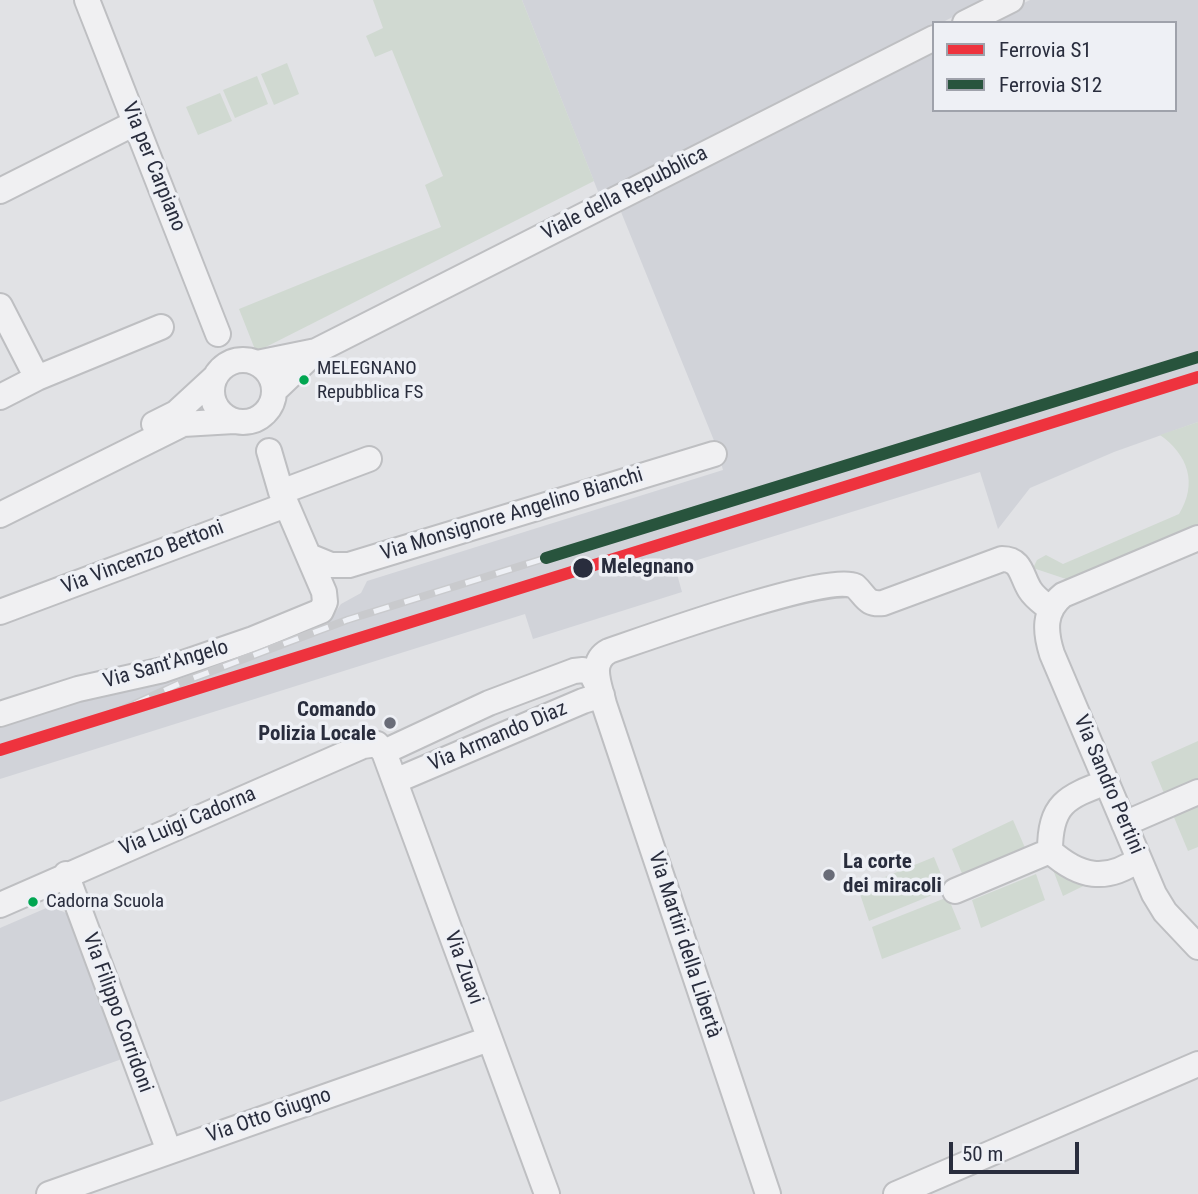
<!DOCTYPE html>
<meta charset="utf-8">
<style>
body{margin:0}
#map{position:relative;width:1198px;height:1194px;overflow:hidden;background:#e1e2e5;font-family:"Roboto Condensed",sans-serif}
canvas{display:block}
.legend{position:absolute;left:932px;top:21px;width:245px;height:91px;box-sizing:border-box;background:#eef0f5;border:2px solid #9fa2ab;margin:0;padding:9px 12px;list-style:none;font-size:21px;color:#292d3d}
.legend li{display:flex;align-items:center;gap:14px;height:35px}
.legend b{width:35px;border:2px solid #9fa2ab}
.scale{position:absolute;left:949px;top:1142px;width:130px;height:32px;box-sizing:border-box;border:4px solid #292d3d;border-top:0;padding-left:9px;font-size:21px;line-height:24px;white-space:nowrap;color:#292d3d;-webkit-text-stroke:5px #eef0f5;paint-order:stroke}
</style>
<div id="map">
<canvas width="1198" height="1194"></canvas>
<ul class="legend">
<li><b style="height:9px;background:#ee333e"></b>Ferrovia S1</li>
<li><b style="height:9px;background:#28543d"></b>Ferrovia S12</li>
</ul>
<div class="scale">50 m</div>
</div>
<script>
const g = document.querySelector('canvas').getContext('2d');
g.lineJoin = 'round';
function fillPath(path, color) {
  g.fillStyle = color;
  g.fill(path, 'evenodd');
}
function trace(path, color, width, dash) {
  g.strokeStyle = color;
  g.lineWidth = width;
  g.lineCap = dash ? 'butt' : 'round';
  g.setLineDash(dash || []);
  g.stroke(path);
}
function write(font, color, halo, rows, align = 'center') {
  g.font = font + ' "Roboto Condensed",sans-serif';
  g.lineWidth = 7;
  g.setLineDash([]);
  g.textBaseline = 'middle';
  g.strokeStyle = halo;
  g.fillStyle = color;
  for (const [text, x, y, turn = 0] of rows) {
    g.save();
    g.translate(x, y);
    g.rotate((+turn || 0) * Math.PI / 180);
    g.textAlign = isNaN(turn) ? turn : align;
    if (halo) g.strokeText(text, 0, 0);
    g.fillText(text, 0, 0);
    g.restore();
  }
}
fillPath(new Path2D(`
 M522,0H986L941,23H934V26L599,194Z
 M1030,0H1198V422L1114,452L1030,488L998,529L980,472L675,567L682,592L533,639L525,614L0,779V721L89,693L114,695L209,664L331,619L341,604L361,593L367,581L723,470L715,443L619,207L934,48V110H1175V23H984Z
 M51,906L68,914L122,1059L0,1102V928Z`), '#d1d3d9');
fillPath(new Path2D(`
 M373,0H522L594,181L256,352L239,309L441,227L425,185L443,176L392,50L375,57L366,36L383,28Z
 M287,63L299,94L274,105L261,74Z
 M257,76L268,104L235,118L223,90Z
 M220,93L232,121L198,135L186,107Z
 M1198,422V524L1069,580L1033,568L1037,560L1046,555L1063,564L1179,514C1198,483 1188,455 1160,435Z
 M1198,741V847L1188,851L1151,762Z
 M1013,820L1026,850L963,876L952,849Z
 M934,857L947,889L869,921L858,888Z
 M1052,867L1114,871L1063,896Z
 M1036,874L1045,900L981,928L972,900Z
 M948,897L961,929L882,959L872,927Z`), '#d0d9d1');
const minor = new Path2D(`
 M87,0L218,334
 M965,23L1011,0
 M0,191L135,123
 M0,306L37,378
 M316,351L934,38
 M212 391a31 31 0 1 1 62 0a31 31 0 1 1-62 0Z
 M257,363L316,351L274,391
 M0,397L37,378L161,327
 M154,424L176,413L214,378
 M281,492L369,459
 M0,515L183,424L234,421
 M1198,538L1063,595C1043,611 1045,632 1052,654L1154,894L1165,912L1198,947
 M309,556L331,565H349L714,454
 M0,612L286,505
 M0,714L78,689L163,670L253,639L321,611L325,602L324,592L281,492L269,451
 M384,752L489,703L574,671L583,670L591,673L600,691
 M395,781L583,701L602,695
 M1107,782C1066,797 1050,804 1050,851C1079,877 1106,883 1139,859
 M1124,824L1198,792
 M66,874L169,1151
 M955,891L1050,851
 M0,905L363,746L377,744L384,752L547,1194
 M49,1194L489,1039
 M768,1194L604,704C600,686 588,662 609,651C647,638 828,573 855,586C866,596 866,605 883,603L1002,559C1022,559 1021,576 1030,590C1035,598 1043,603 1050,609
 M896,1194L1198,1064`);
trace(minor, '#bebfc2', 28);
trace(minor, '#f0f0f2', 24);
const rail = new Path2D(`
 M106,717L183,682L347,620L546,558`);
trace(rail, '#c9cacd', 8);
trace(rail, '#eef0f5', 5, [16]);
trace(new Path2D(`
 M0,750L1198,377`), '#ee333e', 12);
trace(new Path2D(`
 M546,558L1198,357`), '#28543d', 12);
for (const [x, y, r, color] of [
 [304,380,6,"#00a651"],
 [583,568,11,"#292d3d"],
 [390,723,7,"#696c78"],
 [829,875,7,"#696c78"],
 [33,902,6,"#00a651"]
]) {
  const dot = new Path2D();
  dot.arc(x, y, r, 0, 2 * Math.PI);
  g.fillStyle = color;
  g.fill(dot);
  trace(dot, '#eef0f5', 2.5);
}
write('19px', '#292d3d', '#eef0f5', [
 ["MELEGNANO",317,369],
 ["Repubblica FS",317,393],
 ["Cadorna Scuola",46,902]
], 'left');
write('21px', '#292d3d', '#eef0f5', [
 ["Via per Carpiano",153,167,68],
 ["Viale della Repubblica",625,194,-27],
 ["Via Monsignore Angelino Bianchi",512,515,-17],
 ["Via Vincenzo Bettoni",143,558,-21],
 ["Via Sant'Angelo",166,665,-16],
 ["Via Armando Diaz",498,737,-23],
 ["Via Sandro Pertini",1108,785,67],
 ["Via Luigi Cadorna",188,822,-23],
 ["Via Martiri della Libertà",684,945,72],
 ["Via Zuavi",463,968,70],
 ["Via Filippo Corridoni",117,1013,70],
 ["Via Otto Giugno",269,1116,-19]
]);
write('bold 21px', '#292d3d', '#eef0f5', [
 ["Melegnano",601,568]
], 'left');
write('bold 21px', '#292d3d', '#eef0f5', [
 ["Comando",376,711],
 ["Polizia Locale",376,735],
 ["La corte",843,863,"left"],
 ["dei miracoli",843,887,"left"]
], 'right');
</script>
